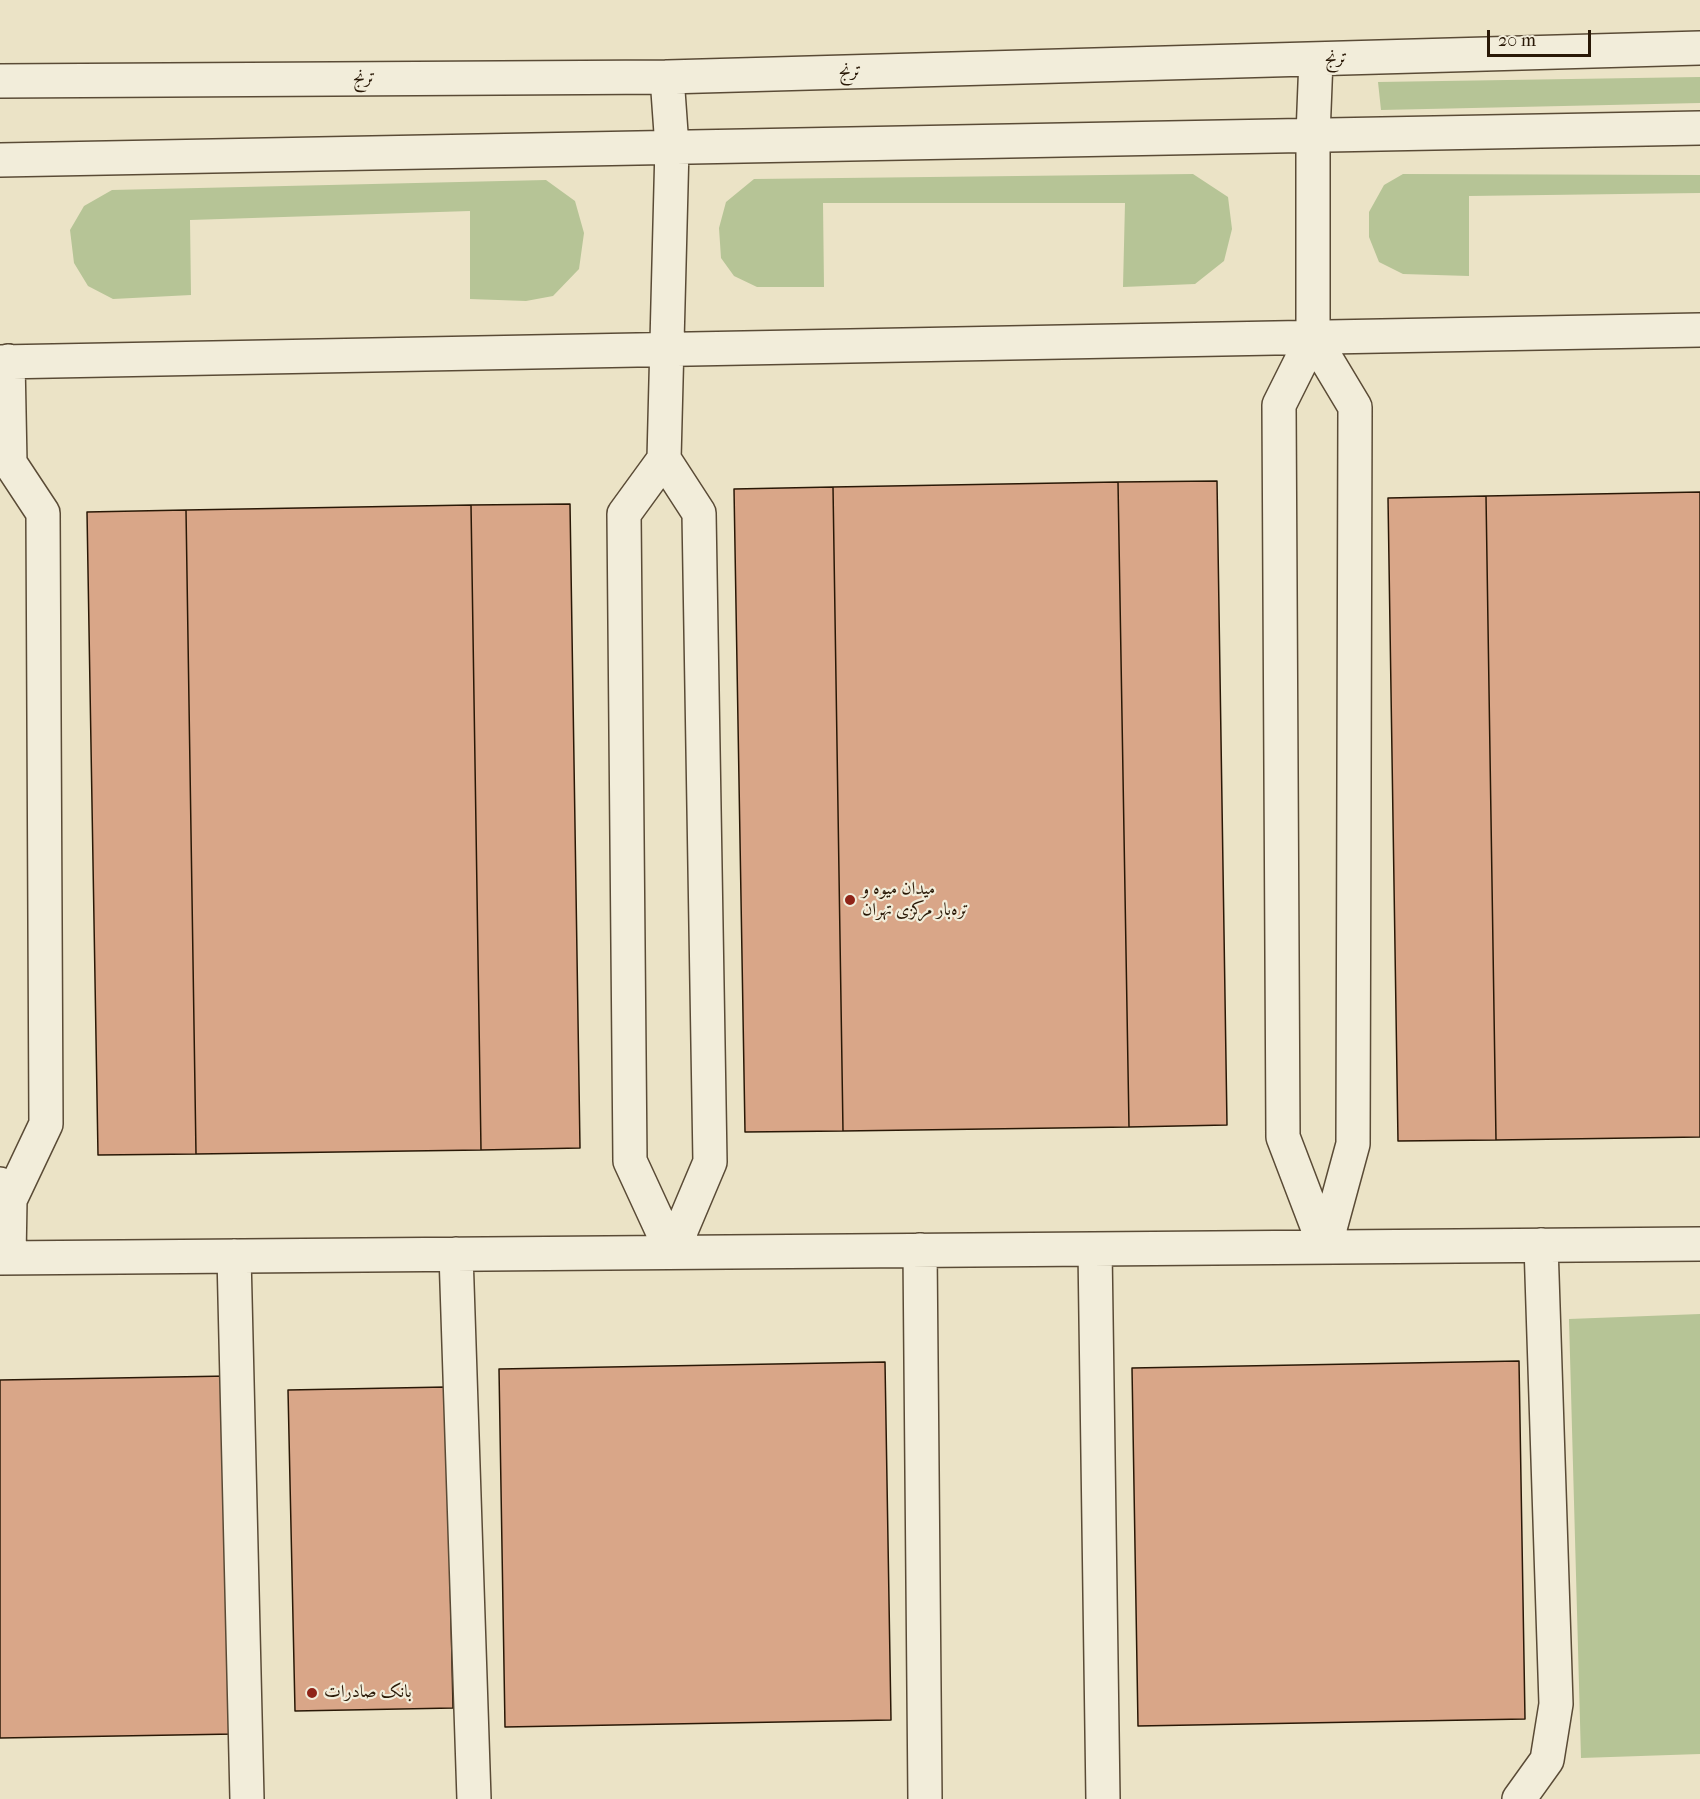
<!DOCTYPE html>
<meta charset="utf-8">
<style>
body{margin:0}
#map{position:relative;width:1700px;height:1799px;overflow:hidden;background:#ebe3c6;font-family:"IM FELL French Canon",serif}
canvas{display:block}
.scale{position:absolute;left:1487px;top:30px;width:104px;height:27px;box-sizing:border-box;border:3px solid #291806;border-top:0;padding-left:8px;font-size:18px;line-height:21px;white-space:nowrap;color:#291806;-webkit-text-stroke:4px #f2edda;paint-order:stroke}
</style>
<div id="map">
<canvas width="1700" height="1799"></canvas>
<div class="scale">20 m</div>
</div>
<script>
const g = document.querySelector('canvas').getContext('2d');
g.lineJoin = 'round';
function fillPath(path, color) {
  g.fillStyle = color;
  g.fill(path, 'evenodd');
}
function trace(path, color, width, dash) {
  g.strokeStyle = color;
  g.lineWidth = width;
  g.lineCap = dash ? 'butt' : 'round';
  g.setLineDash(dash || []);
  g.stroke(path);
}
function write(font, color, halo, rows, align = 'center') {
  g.font = font + ' "IM FELL French Canon",Amiri,serif';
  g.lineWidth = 4.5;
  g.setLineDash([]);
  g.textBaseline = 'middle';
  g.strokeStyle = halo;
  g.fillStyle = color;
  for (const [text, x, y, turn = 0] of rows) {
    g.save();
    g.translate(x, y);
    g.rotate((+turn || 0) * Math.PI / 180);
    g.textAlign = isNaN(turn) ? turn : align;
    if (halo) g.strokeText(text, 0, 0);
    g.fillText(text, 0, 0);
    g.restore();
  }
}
fillPath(new Path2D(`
 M1700,77V103L1381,110L1378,82Z
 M1193,174L1228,197L1232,229L1224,261L1195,284L1123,287L1125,203H823L824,287H757L734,276L721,258L719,228L726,202L754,179Z
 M1403,174L1700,175V193L1469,196V276L1403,274L1379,262L1369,237V212L1384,185Z
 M546,180L575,201L584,233L579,269L553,296L526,301L470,299V211L190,220L191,295L113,299L88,286L74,263L70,230L84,206L112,190Z
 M1700,1314V1754L1581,1758L1569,1319Z`), '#b6c496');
const building = new Path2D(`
 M1217,481L1227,1125L1129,1127L1118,482Z
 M1118,482L1129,1127L843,1131L833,487Z
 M833,487L843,1131L745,1132L734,489Z
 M1700,492V1137L1496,1140L1486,496Z
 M1486,496L1496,1140L1398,1141L1388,498Z
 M570,504L580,1148L481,1150L471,505Z
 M471,505L481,1150L196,1154L186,510Z
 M186,510L196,1154L98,1155L87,512Z
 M1519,1361L1525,1719L1138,1726L1132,1368Z
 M885,1362L891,1720L505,1727L499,1369Z
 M229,1376L235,1734L0,1738V1380Z
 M446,1387L453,1708L295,1711L288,1390Z`);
fillPath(building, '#d9a688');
trace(building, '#291806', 1.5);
const minor = new Path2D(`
 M1316,59L1313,135V337L1279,405L1283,1137L1325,1247
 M0,81L667,77L1700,48
 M0,160L1700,128
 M1313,337L1355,407L1353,1144L1325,1247
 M0,362L1700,330
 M664,459L624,514L630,1161L672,1252L710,1162L699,513L664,459L672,147L667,77
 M0,1184L10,1200L46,1124L43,513L10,463L8,361
 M1095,1249L1103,1799
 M920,1250L925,1799
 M456,1254L474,1799
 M234,1256L247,1799
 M0,1258L1700,1244
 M9,1258L10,1200
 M1519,1799L1547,1760L1556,1704L1541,1245`);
trace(minor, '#5a4b36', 36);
trace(minor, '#f2edda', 33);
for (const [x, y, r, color] of [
 [850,900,6,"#8f2418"],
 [312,1693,6,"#8f2418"]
]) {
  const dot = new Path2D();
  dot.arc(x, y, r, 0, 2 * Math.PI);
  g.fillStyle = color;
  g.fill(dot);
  trace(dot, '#f2edda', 2);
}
write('18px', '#291806', '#f2edda', [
 ["ترنج",1336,59,-2],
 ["ترنج",850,72,-2],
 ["ترنج",364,79]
]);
write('18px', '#291806', '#f2edda', [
 ["میدان میوه و",862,890],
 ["تره‌بار مرکزی تهران",862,911],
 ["بانک صادرات",324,1693]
], 'left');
</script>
